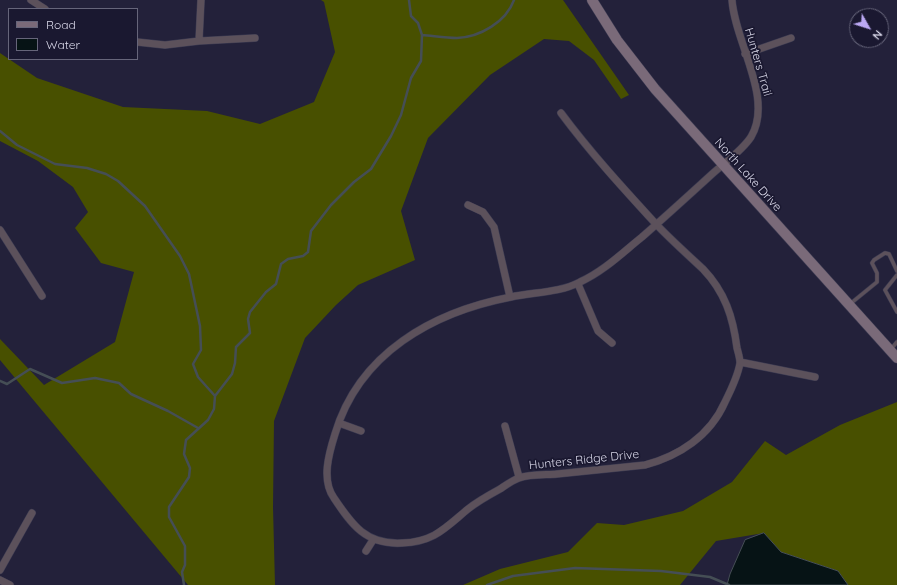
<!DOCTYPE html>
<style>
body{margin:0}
#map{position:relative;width:897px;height:585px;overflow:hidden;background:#23213a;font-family:Quicksand,sans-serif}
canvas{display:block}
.legend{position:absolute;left:8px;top:8px;width:130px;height:52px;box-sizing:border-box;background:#1a1830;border:1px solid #66657a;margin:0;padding:5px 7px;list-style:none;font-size:12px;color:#d9d8e9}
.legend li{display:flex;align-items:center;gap:8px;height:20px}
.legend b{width:20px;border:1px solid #66657a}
.north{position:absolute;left:849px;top:8px;width:40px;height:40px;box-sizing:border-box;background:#1a1830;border:1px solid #66657a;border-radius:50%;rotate:129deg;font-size:11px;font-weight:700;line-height:16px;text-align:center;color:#d9d8e9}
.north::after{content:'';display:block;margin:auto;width:14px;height:18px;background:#bca9f5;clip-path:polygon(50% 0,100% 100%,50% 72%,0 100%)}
</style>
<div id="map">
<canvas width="897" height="585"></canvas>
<ul class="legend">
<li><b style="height:5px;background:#7a6a79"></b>Road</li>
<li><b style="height:11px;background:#061315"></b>Water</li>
</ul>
<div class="north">N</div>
</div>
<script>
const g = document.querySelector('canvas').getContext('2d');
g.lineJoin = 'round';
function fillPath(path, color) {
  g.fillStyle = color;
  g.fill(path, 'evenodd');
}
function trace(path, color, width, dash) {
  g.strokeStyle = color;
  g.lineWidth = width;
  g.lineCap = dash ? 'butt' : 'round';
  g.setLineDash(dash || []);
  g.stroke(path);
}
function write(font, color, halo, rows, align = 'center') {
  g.font = font + ' Quicksand,sans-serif';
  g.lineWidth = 3.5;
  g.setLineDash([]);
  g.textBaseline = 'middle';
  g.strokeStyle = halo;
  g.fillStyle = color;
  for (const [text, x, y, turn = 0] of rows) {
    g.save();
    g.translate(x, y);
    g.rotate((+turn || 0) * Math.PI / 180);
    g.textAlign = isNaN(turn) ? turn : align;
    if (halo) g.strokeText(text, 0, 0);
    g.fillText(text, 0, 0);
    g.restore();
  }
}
fillPath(new Path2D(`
 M321,0H563L629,95L621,99L594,60L569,41L544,39L490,75L428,138L401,211L415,260L358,285L336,305L305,338L274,421L273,507L275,585H188L0,360V339L44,385L115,342L134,272L101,263L75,228L88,212L73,187L38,161L0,141V53L37,78L123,107L207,111L260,124L314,102L335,52L324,2Z
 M897,402V585H848L838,571L781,552L764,533L716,541L680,585H463L500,569L568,552L597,523L624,525L683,511L732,482L765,441L786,455L840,425Z`), '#485000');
const water = new Path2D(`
 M764,533L781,552L838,571L848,585H727L730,574L745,540Z`);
fillPath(water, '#061315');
trace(water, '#454e55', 1);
trace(new Path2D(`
 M422,35C434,36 446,38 457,38C480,37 506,22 514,0
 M0,131L17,145L55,164L87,168L106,174L118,181L145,206L180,256L189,274L200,326L201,350L193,364L198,377L215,396
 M0,381L7,384L30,369L62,383L95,378L119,383L131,394L168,411L198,428
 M184,585L182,572L185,565V546L169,517V507L189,477L190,468L184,454L186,440L208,420L214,409L215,396L232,374L235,363L236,347L250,333L248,319L250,312L266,292L276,284L281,264L288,259L303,256L308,252L311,231L331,205L354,182L371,169L391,136L401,115L411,78L421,61L422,35L418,23L411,16L409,0
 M487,585L513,576L575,568L661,571L710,577L729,585`), '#454e55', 2.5);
const lane = new Path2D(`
 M897,275L885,290L897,312
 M850,304L877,282V273L872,263L874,260L885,253L889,254L897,271
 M891,349L897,342`);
const street = new Path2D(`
 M31,0L45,9
 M199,41L201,0
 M137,42L165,45L199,41L255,38
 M745,54L791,38
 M561,113C590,152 622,187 655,223C670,239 687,254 703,269C725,292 733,317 737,348C738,352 740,358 740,363C738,376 731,390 725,402C710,436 679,456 645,465C616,468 587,471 557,474C546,475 530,474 519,478C513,480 506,485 500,489C489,495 478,501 468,509C445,528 434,542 402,543C366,545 352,525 334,498C321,480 329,453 335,434C359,353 433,312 511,297C534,292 559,293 580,282C604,271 622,253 642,237C665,217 688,196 711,175C724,163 741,152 751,137C774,98 735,43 732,0
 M468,205L483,212L494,227L510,297
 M0,230L42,296
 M578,284L598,331L612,343
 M740,362L815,377
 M339,423L361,431
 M505,426L519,477
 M366,551L373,540
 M0,570L32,513
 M0,580L10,585`);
const secondary = new Path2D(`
 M592,0L617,40L655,89L897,358`);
trace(lane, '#3c3b52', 4.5);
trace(street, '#3c3b52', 8);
trace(secondary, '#3c3b52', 11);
trace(lane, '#5c515b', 3.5);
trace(street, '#5c515b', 7);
trace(secondary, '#7a6a79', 10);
write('12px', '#d9d8e9', '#1a1830', [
 ["Hunters Trail",758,62,74],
 ["North Lake Drive",748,175,48],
 ["Hunters Ridge Drive",584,460,-6]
]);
</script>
